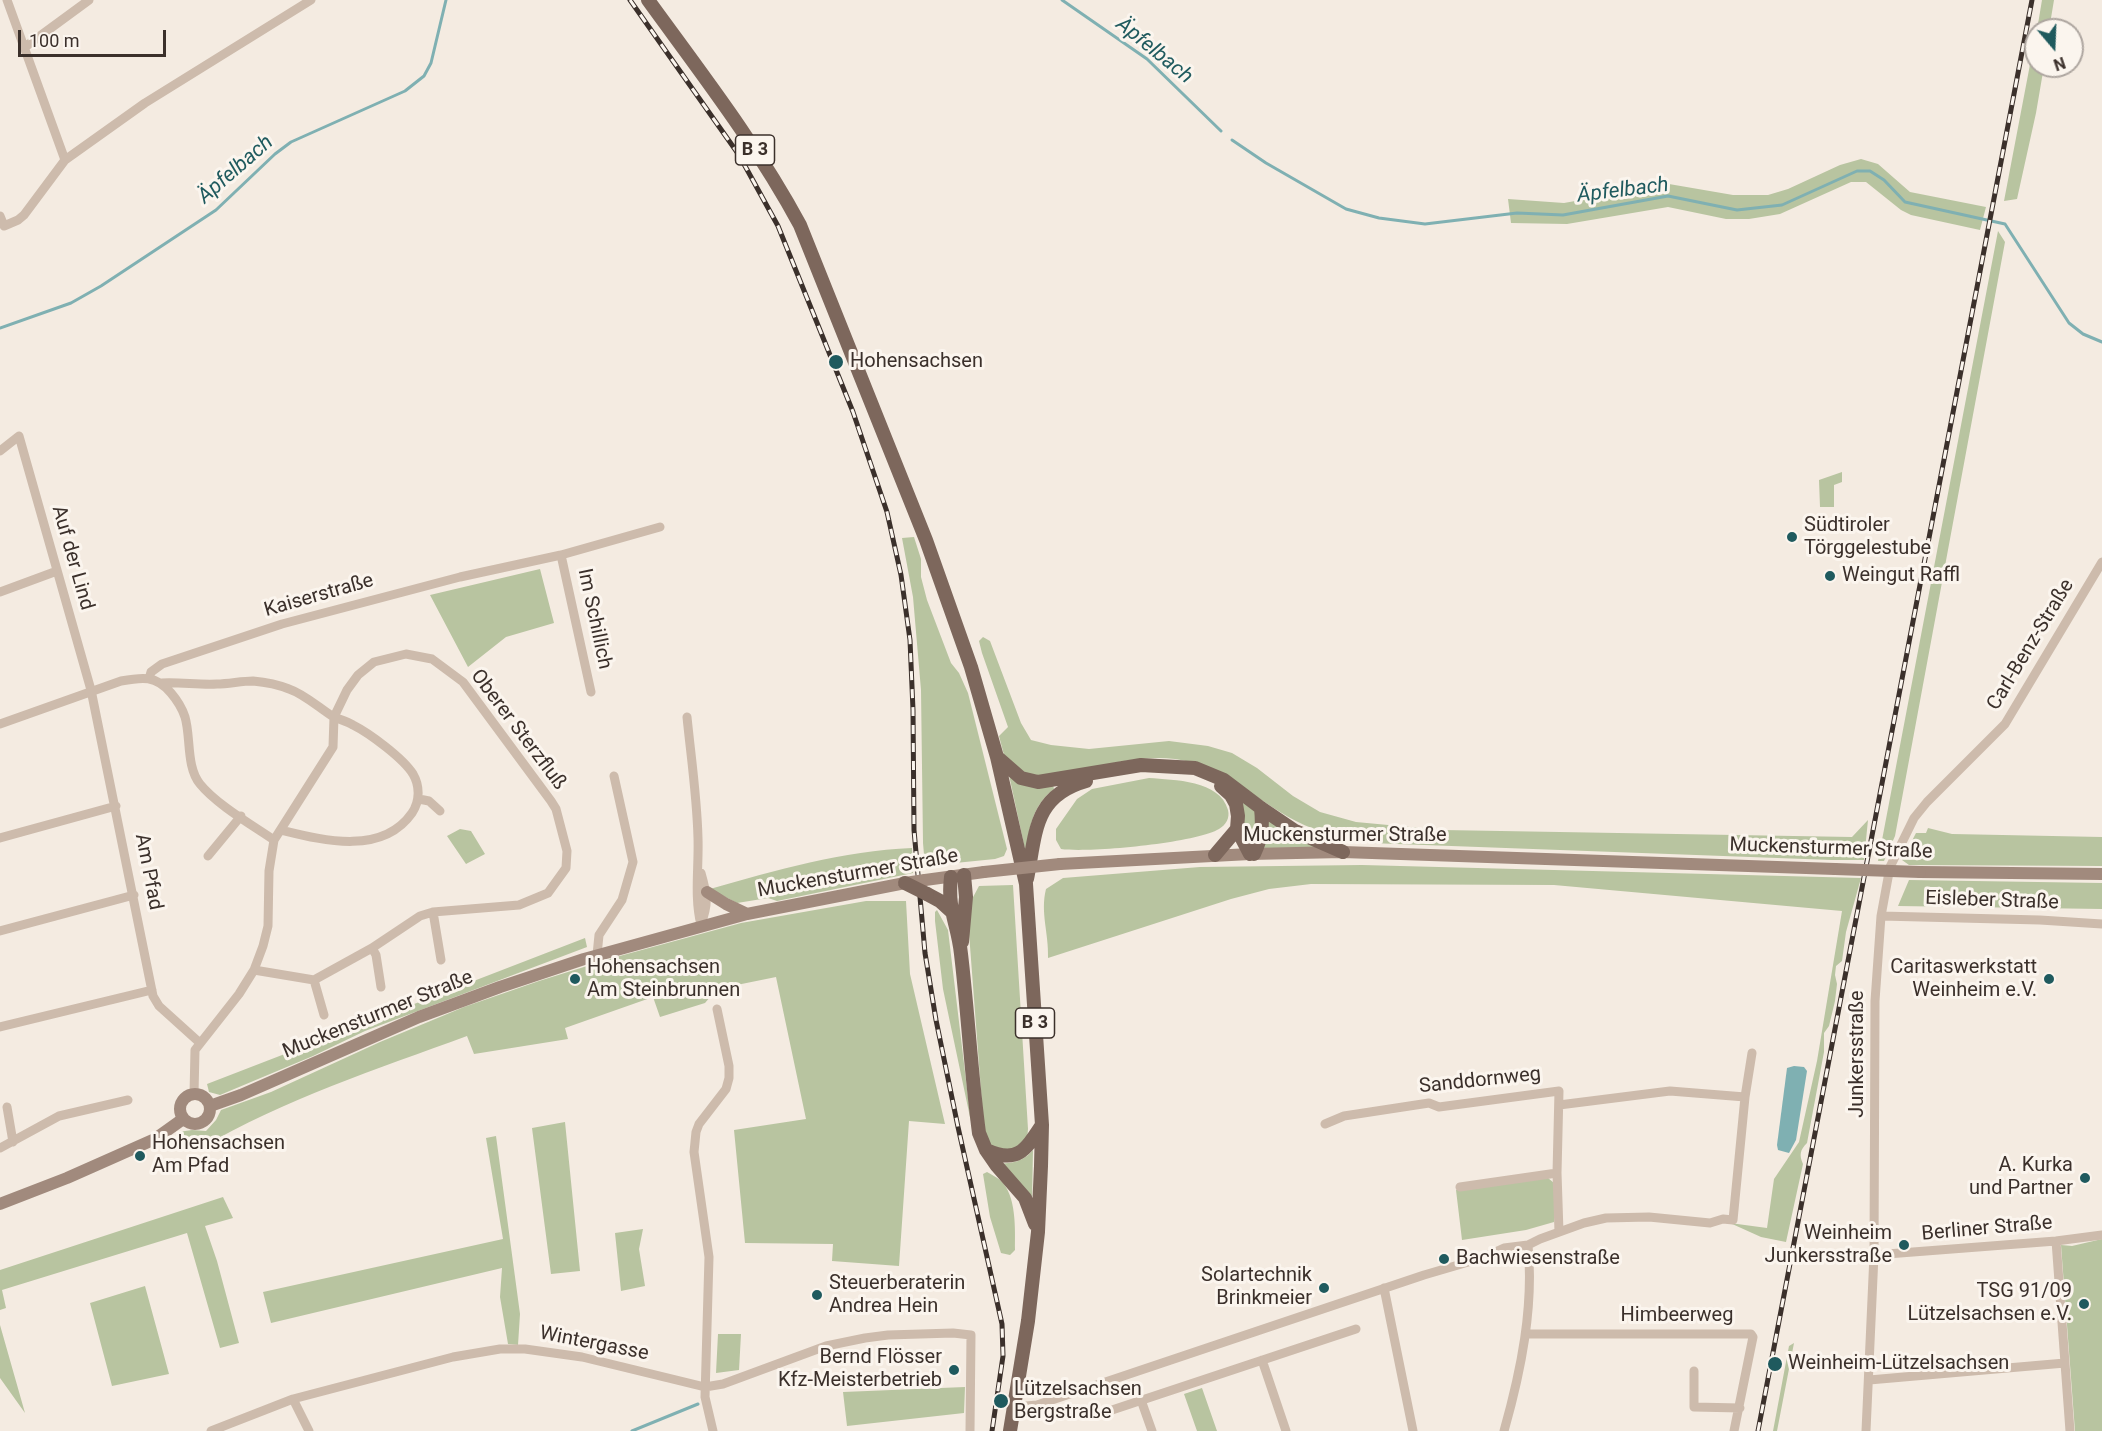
<!DOCTYPE html>
<meta charset="utf-8">
<style>
body{margin:0}
#map{position:relative;width:2102px;height:1431px;overflow:hidden;background:#f4ebe1;font-family:Roboto,sans-serif}
canvas{display:block}
.north{position:absolute;left:2024px;top:18px;width:60px;height:60px;box-sizing:border-box;background:#fbf5ee;border:2px solid #aea6a0;border-radius:50%;rotate:161deg;font-size:16px;font-weight:700;line-height:24px;text-align:center;color:#3b302b}
.north::after{content:'';display:block;margin:auto;width:21px;height:27px;background:#1f5a5e;clip-path:polygon(50% 0,100% 100%,50% 72%,0 100%)}
.scale{position:absolute;left:18px;top:30px;width:148px;height:27px;box-sizing:border-box;border:3px solid #3b302b;border-top:0;padding-left:8px;font-size:18px;line-height:21px;white-space:nowrap;color:#3b302b;-webkit-text-stroke:4px #fbf5ee;paint-order:stroke}
</style>
<div id="map">
<canvas width="2102" height="1431"></canvas>
<div class="north">N</div>
<div class="scale">100 m</div>
</div>
<script>
const g = document.querySelector('canvas').getContext('2d');
g.lineJoin = 'round';
function fillPath(path, color) {
  g.fillStyle = color;
  g.fill(path, 'evenodd');
}
function trace(path, color, width, dash) {
  g.strokeStyle = color;
  g.lineWidth = width;
  g.lineCap = dash ? 'butt' : 'round';
  g.setLineDash(dash || []);
  g.stroke(path);
}
function write(font, color, halo, rows, align = 'center') {
  g.font = font + ' Roboto,sans-serif';
  g.lineWidth = 6;
  g.setLineDash([]);
  g.textBaseline = 'middle';
  g.strokeStyle = halo;
  g.fillStyle = color;
  for (const [text, x, y, turn = 0] of rows) {
    g.save();
    g.translate(x, y);
    g.rotate((+turn || 0) * Math.PI / 180);
    g.textAlign = isNaN(turn) ? turn : align;
    if (halo) g.strokeText(text, 0, 0);
    g.fillText(text, 0, 0);
    g.restore();
  }
}
fillPath(new Path2D(`
 M2042,0H2054L2049,30H2037Z
 M2036,33V66H2044L2036,113L2017,199L2004,201Z
 M1861,159L1878,164L1910,192L1986,207L1980,230L1911,215L1901,210L1866,182H1851L1780,214L1749,219H1726L1668,207L1567,224L1511,223L1508,199L1564,203L1669,184L1733,195H1768L1788,189L1840,165Z
 M1998,231L2005,242L1895,836L1884,861H1878Z
 M1842,472V482L1834,485V507H1820L1819,480Z
 M914,537L921,559V577L927,600L951,663L959,673L968,693L1007,849L1004,856L995,859L925,866L923,843L921,690L913,597L902,538Z
 M540,569L554,623L506,637L468,667L430,595Z
 M983,637L990,641L1021,723L1031,740L1051,745L1089,749L1169,741L1208,746L1232,753L1257,768L1293,796L1320,812L1356,822L1442,830L1852,837L1868,820L1864,860H1832L1370,843C1344,838 1319,833 1296,821C1255,800 1223,765 1175,759C1136,754 1096,768 1058,775L1043,776L1024,773L1004,755L999,736L1008,727L982,653L979,641Z
 M1009,775L1053,785L1054,789C1032,806 1029,828 1026,854Z
 M1149,778C1174,780 1220,780 1228,810C1230,818 1226,825 1219,829C1196,843 1089,853 1061,849L1056,840V829L1077,799L1092,789Z
 M1236,794L1255,811L1256,835L1251,843L1242,823Z
 M1266,817L1320,847L1262,849Z
 M1928,828L1952,834L2102,837V866L1909,865L1902,860L1916,833H1926Z
 M460,829L471,831L485,854L466,864L447,836Z
 M912,848L913,873L777,901L768,898L737,903L710,889C776,870 843,851 912,848Z
 M1362,865L1861,878L1846,932L1842,961L1836,966L1835,975L1837,984L1835,1001L1829,1026L1824,1033V1052L1807,1143C1800,1150 1799,1155 1803,1164L1786,1242L1761,1237L1730,1223L1767,1228L1774,1179L1799,1142L1817,1061L1842,911L1554,885L1311,884L1269,889L1231,899L1048,958C1049,933 1040,913 1046,889L1063,878L1200,867Z
 M1909,880L2102,883V909L1898,906Z
 M1013,885L1028,1129L1027,1140L1014,1151L995,1149L990,1144L984,1130L969,933L971,901L979,886Z
 M866,901H906L910,974L945,1124L909,1121L899,1266L832,1261L833,1244L745,1243L734,1130L806,1119L776,977L717,989L705,1003L660,1017L653,997L565,1028L568,1039L474,1054L467,1036C377,1069 285,1099 201,1148L178,1132L192,1130L206,1131L216,1120L221,1110L271,1092L380,1042L464,1007L539,981L616,957L741,923Z
 M937,910L948,930L971,1122L943,989L935,921V912Z
 M585,938L587,947L365,1031L313,1056L220,1095L209,1092L207,1084Z
 M565,1122L580,1271L551,1274L532,1128Z
 M496,1136L520,1314L518,1345L508,1344L500,1297L502,1268L271,1323L263,1292L503,1239L486,1138Z
 M1033,1150L1032,1201L998,1164C1013,1163 1023,1162 1033,1150Z
 M987,1172C991,1174 996,1177 1000,1180C1017,1195 1015,1230 1015,1250L1010,1255L1001,1253L990,1217L983,1174Z
 M1548,1178L1554,1183V1222L1526,1230L1462,1240L1456,1190Z
 M223,1197L233,1218L205,1226L217,1261L239,1343L220,1348L187,1233L2,1290L6,1308L0,1310V1270Z
 M643,1229L639,1249L645,1286L621,1291L615,1233Z
 M2102,1239V1431H2075L2061,1245L2072,1246Z
 M145,1286L169,1374L112,1386L90,1303Z
 M0,1325L25,1413L0,1378Z
 M718,1334H741L739,1370L716,1373Z
 M1794,1343L1777,1431H1773L1789,1346Z
 M965,1387L964,1413L847,1426L843,1392Z
 M1202,1388L1217,1431H1197L1184,1394Z`), '#b8c4a0');
fillPath(new Path2D(`
 M1794,1066L1804,1067L1807,1071L1796,1140L1789,1153L1778,1150L1777,1145L1787,1068Z`), '#7fb0b2');
trace(new Path2D(`
 M1062,0L1147,59L1221,131
 M1232,140L1266,163L1346,209L1379,218L1425,224L1517,213L1563,215L1668,196L1737,210L1782,205L1857,171H1870L1884,180L1905,202L2005,224L2069,323L2083,334L2102,342
 M0,328L71,303L101,286L216,210L275,154L291,142L405,91L424,76L431,63L446,0
 M632,1431L698,1404`), '#7fb0b2', 3);
trace(new Path2D(`
 M7,0L65,160
 M25,47L89,0
 M0,216L4,226L18,220L24,215L65,160L145,103L311,0
 M0,451L19,436L91,690L153,996L159,1006L200,1043
 M561,555L591,692
 M0,592L57,571
 M149,679L151,672L162,664L282,624L460,577L561,555L660,527
 M162,683C180,682 199,685 217,684C229,684 241,681 253,681C264,682 279,685 289,689C304,694 318,707 332,716C338,719 346,721 353,725C369,733 403,758 413,774C420,786 420,801 412,813C382,856 322,840 281,830
 M687,717C691,757 697,797 698,838C699,867 694,897 701,925
 M0,724L121,681C142,677 156,675 171,693C177,700 182,708 185,717C191,737 186,767 200,784C216,804 252,825 274,840
 M419,799L429,801L440,811
 M0,838L116,806
 M208,856L241,816
 M701,873C707,894 709,903 701,924
 M433,912L441,960
 M1881,916L2040,920L2102,924
 M0,931L134,895
 M372,948L376,955L381,987
 M597,955L599,935L622,900L633,862L614,776
 M314,980L324,1015
 M0,1027L152,990
 M194,1094L195,1050L239,994L254,970L263,946L268,926L269,871L274,840L333,747L334,717L347,690L358,675L374,662L406,654L432,659L463,682L551,801L556,809L567,851L566,868L548,893L519,905L433,912L420,916L372,948L314,980L254,970
 M1745,1097L1752,1053
 M7,1107L13,1142
 M1325,1124L1344,1116L1429,1103L1439,1107L1559,1091L1557,1173L1559,1232
 M0,1148L59,1116L128,1100
 M1460,1187L1557,1173
 M2056,1241L2070,1431
 M1874,1255L2056,1241L2102,1235
 M1384,1288L1413,1431
 M1527,1334H1751L1753,1337L1734,1431
 M1262,1360L1286,1431
 M1694,1371V1407L1740,1408
 M1869,1380L2065,1363
 M293,1399L309,1431
 M1141,1400L1152,1431
 M1015,1407L1037,1405L1424,1275L1482,1258L1504,1248L1528,1245L1540,1239L1584,1223L1606,1218L1649,1217L1710,1223L1723,1219L1733,1220L1745,1097L1670,1091L1559,1105
 M1100,1414L1356,1329
 M211,1431L293,1399L453,1357L500,1349H525L582,1357L705,1387L723,1384L826,1346L865,1338L888,1335L953,1333L971,1335L970,1431
 M713,1431L705,1397L709,1257L694,1152L696,1132L699,1124L726,1089L729,1078V1066L717,1009
 M1504,1431C1521,1371 1534,1307 1528,1245
 M1866,1431L1874,1255L1875,1001L1881,916L1890,867L1914,818L1927,802L2005,724L2102,562`), '#cdbbac', 9);
trace(new Path2D(`
 M1060,864L1250,854L1343,852L1835,869
 M1920,872L2102,874
 M925,880L984,872
 M707,892L726,904L747,914
 M180 1109a15 15 0 1 1 30 0a15 15 0 1 1-30 0Z
 M210,1106L241,1095L419,1017L500,987L584,959L747,914L905,883
 M0,1204L67,1178L155,1139L183,1119`), '#a18a7d', 12);
trace(new Path2D(`
 M648,0C701,73 757,145 800,225L926,540L971,667L997,757L1026,884L1042,1125L1041,1166L1038,1232L1028,1321L1010,1431
 M997,757L1021,778L1038,782L1141,765L1195,768L1224,780L1261,808L1295,831L1343,852
 M1221,786L1231,795L1236,804L1238,816L1237,829L1250,854
 M1254,854C1262,837 1263,827 1261,808
 M1215,855L1237,829
 M951,877C947,910 958,924 961,954C968,1013 971,1073 979,1133L986,1150L997,1166L1025,1198L1035,1224
 M1027,879C1036,834 1033,796 1086,781
 M927,894L940,901L951,911
 M962,942L966,897L964,875
 M986,1150C1017,1164 1025,1151 1042,1125`), '#7d675c', 14);
const rail = new Path2D(`
 M630,0L739,155L778,226L853,412L887,512L901,575L910,640L913,710L914,830L925,953L936,1020L958,1127L1002,1324L1003,1356L992,1431
 M1758,1431L2032,0`);
trace(rail, '#3b302b', 5);
trace(rail, '#fbf5ee', 3, [9]);
trace(new Path2D(`
 M1835,869L1920,872
 M984,872L1060,864
 M905,883L925,880`), '#a18a7d', 12);
trace(new Path2D(`
 M905,883L927,894`), '#7d675c', 14);
for (const [x, y, r, color] of [
 [836,362,8,"#1f5a5e"],
 [1792,537,6,"#1f5a5e"],
 [1830,576,6,"#1f5a5e"],
 [575,979,6,"#1f5a5e"],
 [2049,979,6,"#1f5a5e"],
 [140,1156,6,"#1f5a5e"],
 [2085,1178,6,"#1f5a5e"],
 [1904,1245,6,"#1f5a5e"],
 [1444,1259,6,"#1f5a5e"],
 [1324,1288,6,"#1f5a5e"],
 [817,1295,6,"#1f5a5e"],
 [2084,1304,6,"#1f5a5e"],
 [1775,1364,8,"#1f5a5e"],
 [954,1370,6,"#1f5a5e"],
 [1001,1401,8,"#1f5a5e"]
]) {
  const dot = new Path2D();
  dot.arc(x, y, r, 0, 2 * Math.PI);
  g.fillStyle = color;
  g.fill(dot);
  trace(dot, '#fbf5ee', 2);
}
for (const [x, y, w] of [
 [755,150,39],
 [1035,1023,39]
]) {
  const box = new Path2D();
  box.roundRect(x - w / 2, y - 15, w, 30, 4.5);
  g.fillStyle = '#fbf5ee';
  g.fill(box);
  trace(box, '#3b302b', 1.5);
}
write('bold 18px', '#3b302b', null, [
 ["B 3",755,150],
 ["B 3",1035,1023]
]);
write('20px', '#3b302b', '#fbf5ee', [
 ["Hohensachsen",850,362],
 ["Südtiroler",1804,526],
 ["Törggelestube",1804,549],
 ["Weingut Raffl",1842,576],
 ["Hohensachsen",587,968],
 ["Am Steinbrunnen",587,991],
 ["Caritaswerkstatt",2037,968,"right"],
 ["Weinheim e.V.",2037,991,"right"],
 ["Hohensachsen",152,1144],
 ["Am Pfad",152,1167],
 ["A. Kurka",2073,1166,"right"],
 ["und Partner",2073,1189,"right"],
 ["Weinheim",1892,1234,"right"],
 ["Junkersstraße",1892,1257,"right"],
 ["Bachwiesenstraße",1456,1259],
 ["Solartechnik",1312,1276,"right"],
 ["Brinkmeier",1312,1299,"right"],
 ["Steuerberaterin",829,1284],
 ["Andrea Hein",829,1307],
 ["TSG 91/09",2072,1292,"right"],
 ["Lützelsachsen e.V.",2072,1315,"right"],
 ["Bernd Flösser",942,1358,"right"],
 ["Kfz-Meisterbetrieb",942,1381,"right"],
 ["Weinheim-Lützelsachsen",1788,1364],
 ["Lützelsachsen",1014,1390],
 ["Bergstraße",1014,1413]
], 'left');
write('20px', '#3b302b', '#fbf5ee', [
 ["Auf der Lind",72,558,74],
 ["Kaiserstraße",319,596,-16],
 ["Im Schillich",594,619,78],
 ["Carl-Benz-Straße",2031,645,-59],
 ["Oberer Sterzfluß",518,730,53],
 ["Muckensturmer Straße",1345,836],
 ["Muckensturmer Straße",1831,849,2],
 ["Am Pfad",148,872,79],
 ["Muckensturmer Straße",858,874,-10],
 ["Eisleber Straße",1992,901,2],
 ["Muckensturmer Straße",378,1015,-22],
 ["Junkersstraße",1858,1054,-90],
 ["Sanddornweg",1480,1081,-6],
 ["Berliner Straße",1987,1229,-5],
 ["Himbeerweg",1677,1316],
 ["Wintergasse",594,1344,11]
]);
write('italic 21px', '#1f5a5e', '#fbf5ee', [
 ["Äpfelbach",1154,51,39],
 ["Äpfelbach",236,170,-41],
 ["Äpfelbach",1623,191,-7]
]);
</script>
